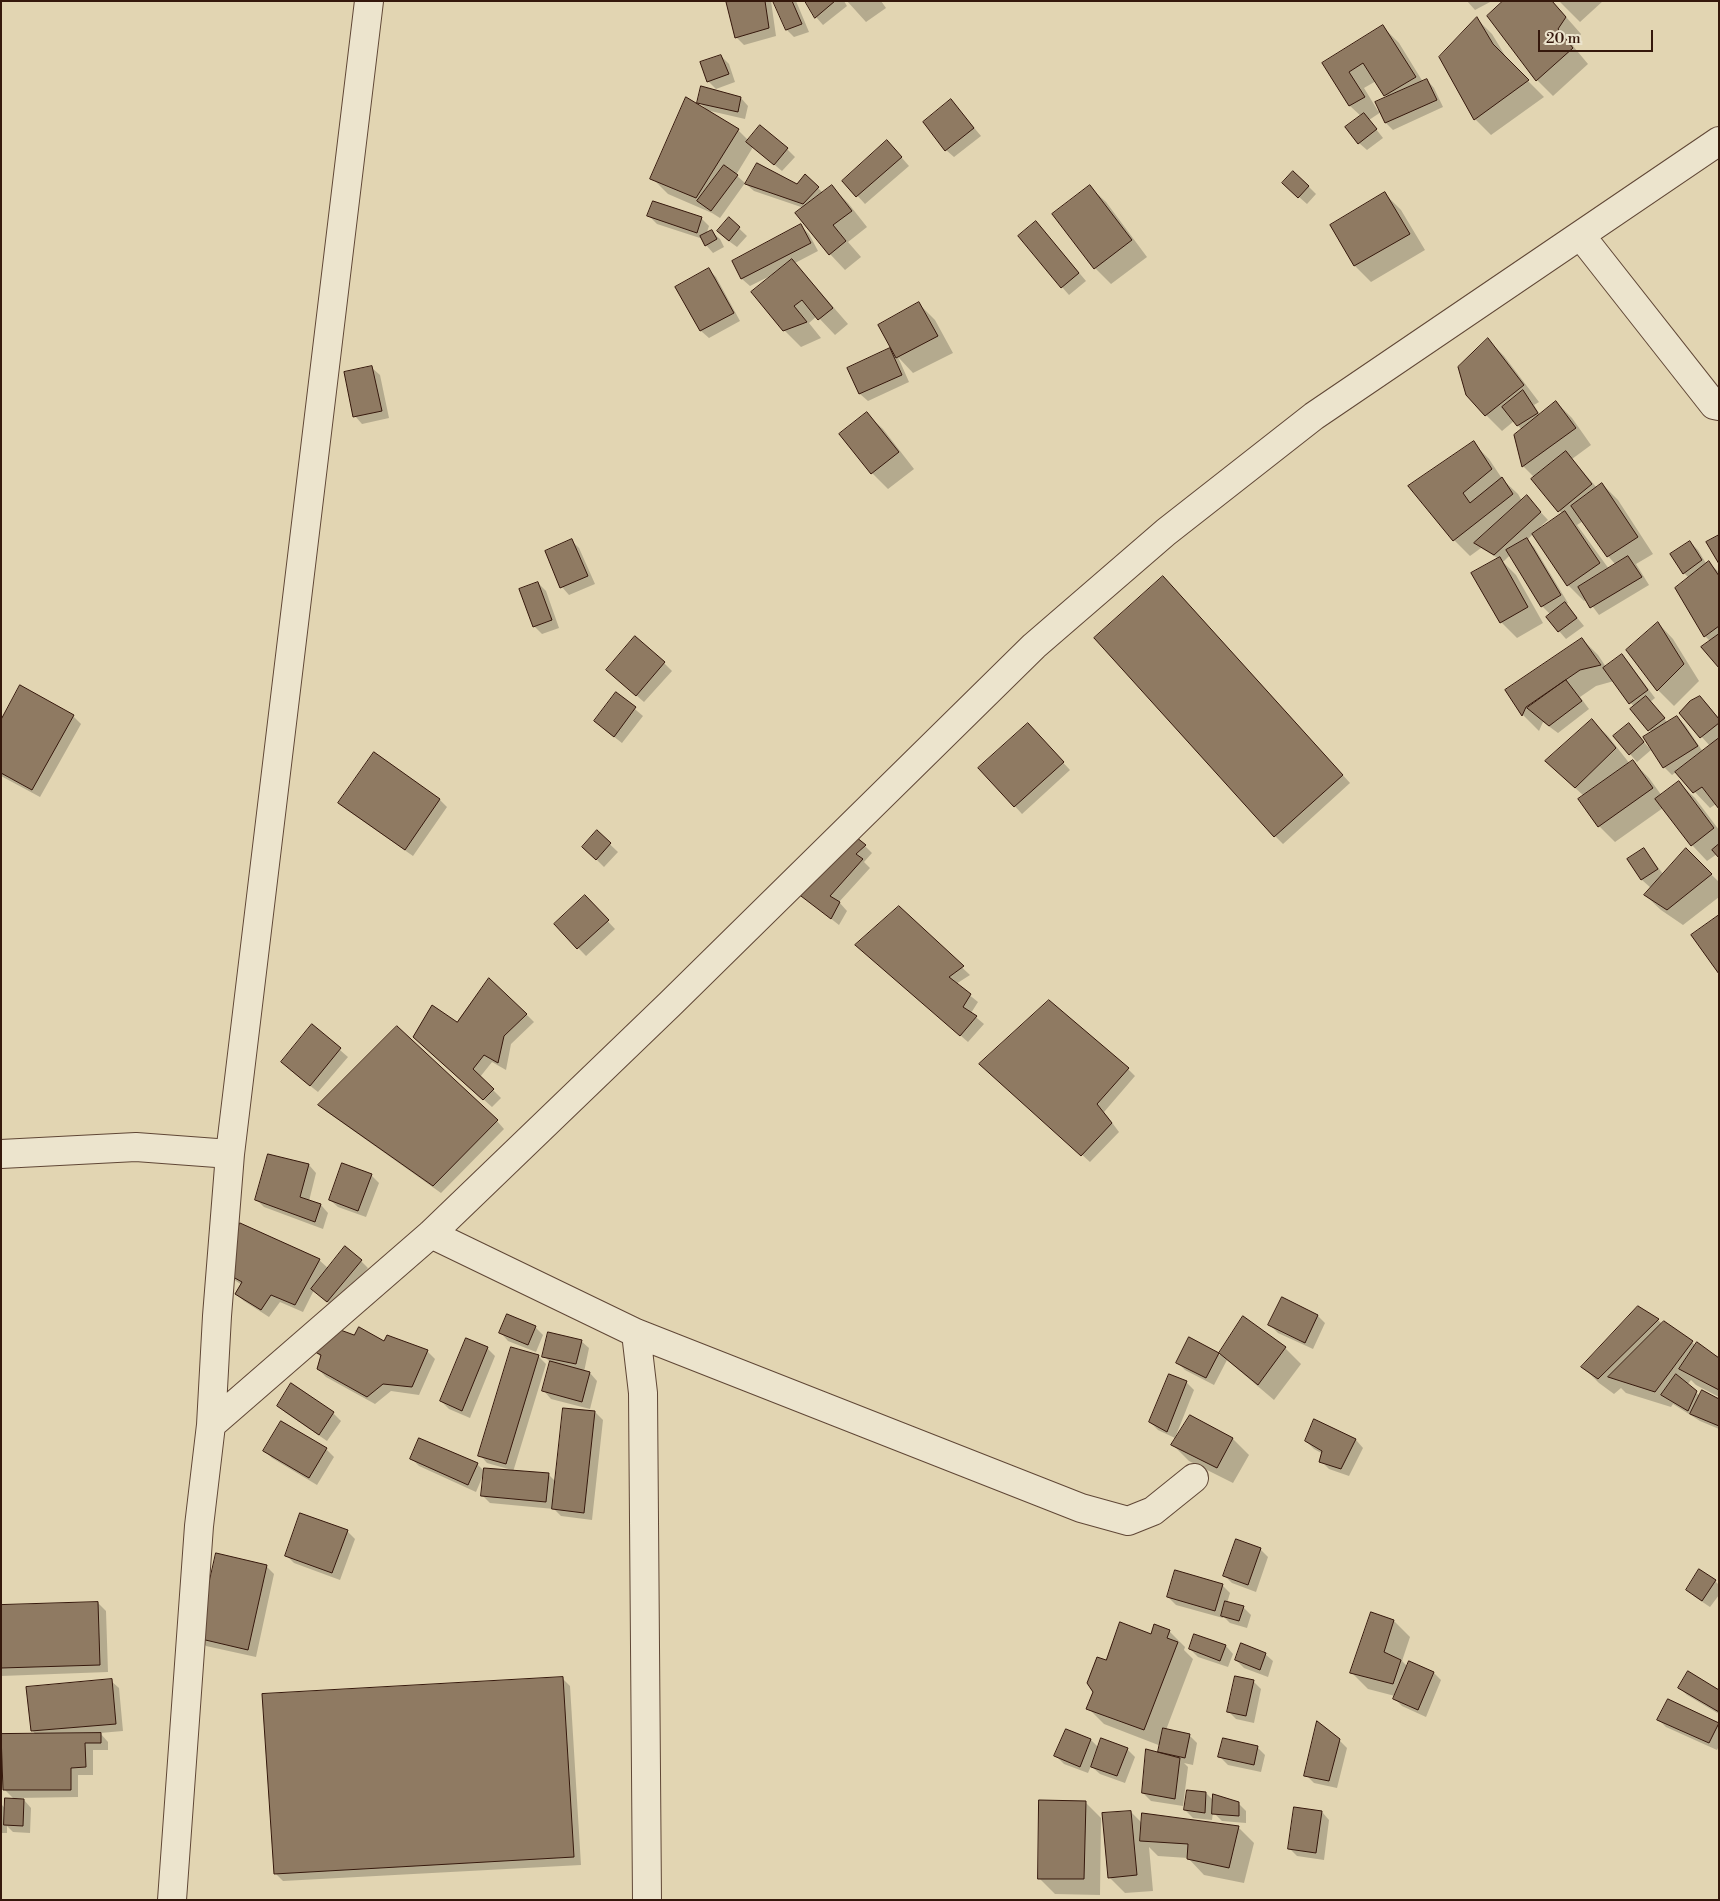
<!DOCTYPE html>
<style>
body{margin:0}
#map{position:relative;width:1720px;height:1901px;overflow:hidden;background:#e2d5b2;font-family:"Libre Bodoni",serif}
canvas{display:block}
.frame{position:absolute;inset:0;border:2px solid #35180c;pointer-events:none}
.scale{position:absolute;left:1538px;top:30px;width:115px;height:22px;box-sizing:border-box;border:2px solid #35180c;border-top:0;padding-left:6px;font-size:15px;line-height:18px;white-space:nowrap;color:#35180c;-webkit-text-stroke:4px #ece4cd;paint-order:stroke}
</style>
<div id="map">
<canvas width="1720" height="1901"></canvas>
<div class="frame"></div>
<div class="scale">20 m</div>
</div>
<script>
const g = document.querySelector('canvas').getContext('2d');
g.lineJoin = 'round';
function fillPath(path, color) {
  g.fillStyle = color;
  g.fill(path, 'evenodd');
}
function trace(path, color, width, dash) {
  g.strokeStyle = color;
  g.lineWidth = width;
  g.lineCap = dash ? 'butt' : 'round';
  g.setLineDash(dash || []);
  g.stroke(path);
}
fillPath(new Path2D(`
 M731,1H771L776,36L744,45L736,37L727,2Z
 M774,1H796L809,32L794,37L787,30Z
 M806,1H844L847,6L823,25L816,17Z
 M847,1H881L886,8L866,22Z
 M1467,1H1492L1475,10Z
 M1505,1H1552L1581,34L1573,46L1588,64L1553,96L1537,80Z
 M1559,1H1603L1580,22Z
 M1477,19L1492,34L1509,62L1544,97L1491,135L1475,119Z
 M1383,27L1399,43L1423,82L1427,80L1434,88L1443,107L1393,130L1386,123L1381,112L1369,120L1383,138L1367,150L1359,143L1361,116L1350,106L1324,63ZM1376,81L1388,98L1378,111L1364,88Z
 M721,56L729,64L735,82L716,89L708,81Z
 M741,98L748,106L745,119L706,110L738,130L749,141L787,149L795,157L782,171L753,147L736,175L745,183L720,218L712,213L668,194L652,178L706,109L699,102Z
 M951,100L981,136L954,157L946,150Z
 M895,150L909,166L865,204L844,181Z
 M806,176L823,193L832,187L848,203L867,227L848,242L861,257L845,270L830,254L804,208L754,191L746,184L797,185Z
 M1308,186L1316,194L1307,204L1291,190Z
 M1090,187L1106,202L1147,257L1111,284L1095,268L1054,214Z
 M1385,194L1401,210L1425,250L1371,282L1355,266L1332,226Z
 M649,216L701,218L709,226L706,235L712,232L720,239L724,247L713,253L706,245L703,239L657,224Z
 M729,219L747,236L737,247L726,239Z
 M801,226L809,234L818,251L795,263L848,324L835,335L817,316L809,323L821,338L801,347L784,330L772,275L750,286L742,279L734,262Z
 M1044,231L1086,281L1069,295L1062,287Z
 M708,269L716,277L740,321L709,338L701,331L677,287Z
 M919,304L935,320L953,353L913,373L898,357L909,382L868,401L860,394L848,368L889,349L896,356Z
 M1488,340L1504,356L1539,402L1534,405L1540,415L1556,402L1572,418L1591,445L1572,459L1597,488L1602,484L1618,500L1653,554L1636,564L1649,585L1599,615L1587,599L1584,601L1568,585L1533,534L1527,540L1534,547L1568,603L1566,604L1584,626L1566,639L1559,631L1551,615L1542,606L1510,555L1503,562L1516,575L1543,623L1517,638L1501,622L1499,559L1481,548L1470,556L1454,540L1410,486L1473,443L1489,459L1503,480L1518,494L1522,501L1534,505L1548,520L1540,527L1541,529L1562,514L1535,478L1523,466L1516,435L1522,430L1514,421L1502,431L1486,415ZM1583,521L1608,556L1616,565L1609,569L1577,525Z
 M372,368L380,375L389,418L362,424L355,416Z
 M867,414L883,429L914,469L888,489L872,473Z
 M572,541L579,548L595,584L569,595L562,587L546,552Z
 M1690,542L1698,550L1707,565L1709,563L1719,572V666L1711,642L1705,636L1677,588L1689,578L1684,573Z
 M538,583L546,591L559,628L542,634L534,626Z
 M1171,585L1350,783L1283,844L1275,836Z
 M1658,623L1673,639L1699,681L1674,706L1658,690L1628,650Z
 M1582,639L1598,655L1606,667L1622,656L1629,663L1655,698L1650,702L1668,723L1677,717L1685,725L1703,752L1710,746L1680,713L1700,697L1708,705L1719,719V807L1716,804L1710,808L1676,772L1672,775L1664,767L1645,737L1652,733L1632,709L1634,707L1614,681L1596,686L1580,697L1589,709L1558,733L1543,722L1539,731L1523,715L1507,690Z
 M664,663L672,671L644,702L615,677Z
 M617,694L643,716L622,743L604,729Z
 M73,716L81,724L40,797L1,776V722Z
 M1592,721L1608,736L1630,764L1633,762L1649,778L1662,796L1679,783L1695,798L1719,830V856L1717,854L1707,861L1692,845L1663,808L1615,842L1599,826L1584,796L1563,777Z
 M1629,725L1651,750L1637,762L1630,754Z
 M1035,732L1070,770L1022,814L980,768Z
 M374,754L440,800L447,807L413,856L347,810L340,803Z
 M597,832L618,852L604,867L591,854Z
 M865,846L872,853L864,862L870,868L839,902L847,911L839,925L807,900Z
 M1643,849L1664,875L1686,850L1719,882V897L1683,925L1661,910L1645,895L1651,888L1642,880L1629,860Z
 M585,897L615,929L586,956L555,924Z
 M899,908L970,975L956,984L978,1002L971,1013L984,1024L968,1042L865,953Z
 M526,1014L534,1022L511,1044L506,1070L492,1062L480,1077L501,1098L492,1107L422,1044L457,1023Z
 M312,1026L348,1057L318,1092L290,1070Z
 M1128,1069L1135,1076L1104,1112L1119,1132L1090,1162L989,1071Z
 M320,1105L497,1121L504,1129L441,1193L327,1112Z
 M309,1165L316,1173L309,1201L321,1205L328,1213L323,1229L264,1207L257,1200Z
 M371,1175L379,1183L366,1217L338,1207L330,1200Z
 M319,1260L329,1269L361,1261L368,1268L335,1309L314,1290L303,1312L280,1302L269,1317L244,1301L236,1294L242,1285L233,1279L225,1272Z
 M1318,1316L1325,1323L1313,1349L1278,1333L1270,1325Z
 M1658,1320L1663,1325L1719,1359V1397L1696,1385L1691,1380L1687,1385L1700,1396L1719,1400V1429L1700,1421L1673,1404L1671,1407L1626,1393L1621,1388L1614,1394L1599,1383L1583,1367Z
 M535,1327L543,1335L536,1352L508,1341L501,1333Z
 M355,1337L427,1351L435,1359L419,1395L391,1391L375,1404L326,1377L318,1369L322,1358L315,1351Z
 M1189,1339L1220,1355V1354L1285,1348L1301,1364L1274,1400L1227,1360L1214,1385L1185,1370L1177,1362Z
 M467,1340L488,1349L495,1356L470,1418L449,1409L441,1401Z
 M581,1341L589,1348L584,1372L590,1373L597,1381L590,1409L551,1399L544,1391L551,1363L544,1356Z
 M538,1356L546,1364L513,1472L548,1474L556,1482L595,1412L603,1420L592,1520L561,1516L554,1509L490,1503L483,1496L484,1473L476,1492L419,1466L411,1458L477,1464L485,1472L512,1470L487,1463L480,1455Z
 M1186,1382L1194,1390L1175,1438L1158,1430L1150,1422Z
 M278,1406L333,1413L341,1421L327,1441L286,1413Z
 M1190,1417L1233,1439L1249,1455L1233,1483L1189,1461L1173,1445Z
 M1315,1420L1356,1440L1363,1448L1349,1476L1329,1469L1321,1461L1323,1454L1314,1449L1306,1441Z
 M326,1449L334,1457L317,1485L272,1458L265,1451Z
 M347,1531L355,1539L340,1580L294,1563L286,1555Z
 M1260,1549L1268,1557L1256,1592L1232,1583L1225,1576Z
 M266,1566L274,1574L256,1657L206,1646L198,1638Z
 M1715,1581L1719,1585V1595L1710,1607L1695,1597L1687,1589Z
 M1222,1585L1230,1593L1227,1603L1243,1607L1251,1615L1247,1628L1230,1623L1223,1616V1618L1176,1605L1168,1597Z
 M98,1603L106,1611L108,1672L1,1676V1607Z
 M1372,1614L1394,1621L1410,1637L1402,1661L1408,1667L1410,1663L1434,1673L1441,1680L1426,1717L1402,1706L1394,1698L1395,1696L1368,1689L1352,1673Z
 M1169,1631L1185,1647L1184,1650L1193,1659L1166,1730L1189,1735L1197,1743L1193,1765L1184,1763L1188,1767L1183,1806L1151,1801L1143,1793L1159,1754L1161,1746L1104,1724L1088,1708L1107,1662L1151,1635Z
 M1195,1635L1226,1646L1233,1654L1228,1667L1198,1657L1190,1649Z
 M1265,1654L1273,1661L1268,1677L1244,1668L1236,1660Z
 M1236,1677L1254,1682L1261,1689L1254,1723L1236,1719L1228,1711Z
 M563,1679L570,1686L581,1865L283,1881L275,1873Z
 M111,1681L119,1688L123,1731L100,1733L108,1742V1750H93V1775H78V1797L17,1798V1800H24L31,1808L30,1833L13,1832L7,1826V1833H1V1804L6,1809L15,1800L5,1790L1,1773V1735H36L32,1730Z
 M1680,1688L1719,1692V1714L1687,1695Z
 M1669,1700L1719,1724V1746L1717,1750L1666,1727L1659,1720Z
 M1067,1730L1091,1740L1099,1748L1127,1749L1135,1757L1125,1783L1100,1774L1091,1766L1088,1773L1064,1764L1056,1756Z
 M1339,1740L1347,1748L1337,1788L1314,1783L1306,1775Z
 M1257,1747L1265,1755L1261,1772L1228,1765L1220,1757Z
 M1206,1793L1214,1801L1238,1803L1246,1811V1823L1222,1821L1213,1812L1212,1820L1193,1818L1185,1810Z
 M1085,1802L1101,1818L1100,1895L1055,1894L1039,1878Z
 M1131,1812L1143,1824L1238,1827L1254,1843L1244,1883L1204,1875L1188,1858L1158,1856L1149,1847L1153,1891L1125,1893L1109,1877Z
 M1322,1812L1329,1820L1324,1860L1297,1856L1289,1848Z`), '#0003');
const building = new Path2D(`
 M765,1L769,28L735,38L726,2Z
 M773,1H792L802,24L786,30Z
 M805,1H835L815,18Z
 M1503,1H1552L1566,17L1558,29L1573,48L1536,81L1487,16Z
 M1477,17L1493,44L1529,80L1474,120L1439,57Z
 M1383,25L1416,77L1384,96L1363,63L1349,72L1365,97L1349,106L1322,63Z
 M721,55L729,74L707,82L700,62Z
 M1427,79L1437,100L1385,123L1375,102Z
 M701,86L741,97L738,112L697,103Z
 M686,97L739,129L696,198L650,179Z
 M951,99L974,128L945,151L923,122Z
 M1364,113L1377,129L1358,144L1345,127Z
 M760,125L788,148L774,165L746,142Z
 M887,140L902,157L856,197L842,181Z
 M757,163L797,184L805,174L819,187L803,204L745,184Z
 M724,165L738,175L711,211L697,201Z
 M1293,171L1309,186L1298,198L1282,183Z
 M832,185L852,211L833,225L846,241L829,255L795,213Z
 M1090,185L1132,240L1094,269L1052,214Z
 M1385,192L1410,234L1354,266L1330,225Z
 M653,201L702,217L697,233L647,216Z
 M729,217L740,227L729,241L717,231Z
 M1036,221L1079,273L1061,288L1018,236Z
 M801,224L811,243L741,279L732,261Z
 M712,230L717,239L705,246L700,236Z
 M792,259L833,308L818,320L802,300L794,306L807,322L783,331L751,292Z
 M709,268L734,313L700,331L675,287Z
 M919,302L938,336L896,358L878,325Z
 M1488,338L1524,385L1485,416L1466,395L1458,367Z
 M890,348L902,375L859,394L847,368Z
 M372,366L382,411L353,417L344,372Z
 M1523,390L1538,413L1517,426L1502,407Z
 M1556,401L1576,428L1522,467L1514,435Z
 M867,412L899,452L871,474L839,434Z
 M1474,441L1492,469L1463,493L1470,503L1502,477L1513,494L1453,541L1408,486Z
 M1566,451L1592,484L1558,512L1531,479Z
 M1602,483L1638,537L1607,557L1571,506Z
 M1527,495L1541,512L1494,555L1474,543Z
 M1565,511L1600,563L1567,586L1532,534Z
 M1719,535V564L1706,542Z
 M1527,538L1561,595L1541,607L1506,550Z
 M572,539L588,576L560,588L545,551Z
 M1690,541L1702,560L1683,574L1670,554Z
 M1628,556L1642,577L1590,608L1578,587Z
 M1500,557L1528,607L1500,623L1471,573Z
 M1709,561L1719,576V626L1704,637L1675,588Z
 M1163,576L1343,775L1274,837L1094,638Z
 M538,582L552,620L533,627L519,589Z
 M1565,602L1577,618L1558,632L1546,617Z
 M1658,622L1684,664L1657,691L1626,650Z
 M1719,634V668L1701,647Z
 M635,636L665,662L636,696L606,670Z
 M1582,638L1601,665L1580,670L1526,707L1522,716L1505,690Z
 M1622,654L1648,690L1629,704L1603,668Z
 M1566,680L1582,701L1549,726L1527,708Z
 M20,685L74,715L32,790L1,773V720Z
 M616,692L636,707L614,737L594,721Z
 M1646,696L1665,718L1648,731L1630,709Z
 M1700,696L1719,719V723L1700,738L1679,713L1690,701Z
 M1677,716L1698,746L1663,768L1643,737Z
 M1592,719L1616,748L1575,788L1545,761Z
 M1028,723L1064,762L1014,807L978,768Z
 M1629,723L1644,742L1629,755L1613,736Z
 M1719,738V809L1702,787L1693,793L1675,772Z
 M374,752L440,799L405,850L338,803Z
 M1633,760L1653,788L1598,827L1578,799Z
 M1679,781L1714,828L1691,846L1655,799Z
 M597,830L611,843L596,860L582,847Z
 M856,837L866,845L856,854L863,859L830,896L840,902L831,919L797,893Z
 M1719,844V858L1712,850Z
 M1644,848L1658,869L1641,880L1627,859Z
 M1686,848L1712,874L1667,910L1644,895Z
 M585,895L609,920L577,949L554,924Z
 M899,906L964,966L949,977L971,994L963,1007L977,1016L960,1036L855,945Z
 M1719,915V974L1691,935Z
 M489,978L527,1014L504,1036L498,1063L484,1055L473,1069L494,1089L483,1100L413,1037L432,1005L457,1022Z
 M1049,1000L1129,1068L1097,1104L1112,1123L1081,1156L979,1064Z
 M312,1024L341,1048L310,1086L281,1062Z
 M397,1026L498,1120L433,1186L318,1105Z
 M268,1154L309,1164L300,1197L321,1204L315,1222L255,1200Z
 M342,1163L372,1174L358,1211L329,1200Z
 M240,1223L320,1259L295,1305L271,1295L261,1310L235,1294L242,1282L224,1272Z
 M345,1246L362,1260L327,1302L311,1289Z
 M1282,1297L1318,1315L1305,1343L1268,1325Z
 M1638,1306L1659,1319L1598,1379L1581,1367Z
 M507,1314L536,1326L528,1345L499,1333Z
 M1243,1316L1286,1347L1258,1385L1219,1353Z
 M1664,1321L1693,1341L1655,1392L1608,1377Z
 M359,1327L384,1341L387,1335L428,1350L412,1387L383,1384L367,1397L317,1369L321,1355L313,1351L335,1328L354,1335Z
 M548,1332L582,1340L576,1364L542,1357Z
 M1189,1337L1219,1353L1206,1378L1176,1363Z
 M466,1338L488,1347L462,1411L440,1401Z
 M1697,1342L1719,1358V1390L1679,1369Z
 M511,1347L539,1355L506,1464L478,1456Z
 M550,1361L590,1372L582,1402L542,1391Z
 M1169,1374L1187,1381L1167,1432L1149,1422Z
 M1676,1374L1697,1391L1688,1411L1661,1395Z
 M291,1383L334,1412L319,1435L277,1406Z
 M1702,1390L1719,1399V1426L1690,1414Z
 M563,1408L595,1411L584,1513L552,1509Z
 M1190,1415L1233,1438L1217,1468L1171,1445Z
 M1314,1419L1356,1439L1341,1469L1319,1462L1322,1451L1305,1441Z
 M281,1421L327,1448L309,1478L263,1451Z
 M419,1438L478,1463L468,1485L410,1459Z
 M484,1468L549,1473L546,1502L481,1496Z
 M300,1513L348,1530L332,1573L285,1556Z
 M1236,1539L1261,1548L1248,1585L1223,1576Z
 M216,1553L267,1565L248,1650L197,1638Z
 M1699,1569L1716,1580L1702,1601L1686,1590Z
 M1175,1570L1223,1584L1215,1611L1167,1597Z
 M1225,1601L1244,1606L1239,1621L1221,1616Z
 M98,1602L100,1665L1,1668V1605Z
 M1371,1612L1394,1620L1384,1652L1401,1660L1393,1684L1350,1673Z
 M1120,1622L1151,1634L1154,1624L1170,1630L1167,1638L1178,1642L1144,1730L1086,1709L1093,1692L1087,1683L1097,1657L1106,1660Z
 M1194,1634L1226,1645L1220,1661L1189,1649Z
 M1241,1643L1266,1653L1260,1670L1235,1660Z
 M1409,1661L1434,1672L1418,1710L1393,1699Z
 M1688,1671L1719,1690V1712L1678,1688Z
 M1235,1676L1254,1680L1246,1716L1227,1712Z
 M563,1677L574,1857L274,1874L262,1694Z
 M112,1679L116,1724L31,1731L26,1687Z
 M1668,1699L1719,1723L1709,1743L1657,1720Z
 M1317,1721L1340,1739L1329,1781L1304,1776Z
 M1163,1728L1190,1734L1185,1758L1158,1752Z
 M1066,1729L1091,1739L1080,1767L1054,1756Z
 M101,1733V1743H85L86,1767L71,1768V1790H3L1,1734Z
 M1101,1738L1128,1748L1117,1776L1091,1767Z
 M1223,1738L1258,1746L1254,1765L1218,1757Z
 M1146,1749L1180,1758L1175,1799L1142,1793Z
 M1187,1790L1206,1792L1205,1813L1184,1810Z
 M1213,1794L1239,1802V1816L1212,1814Z
 M5,1798L24,1799L23,1826L4,1825Z
 M1039,1800L1086,1801L1084,1879H1038Z
 M1294,1807L1322,1811L1316,1853L1288,1849Z
 M1131,1811L1137,1875L1108,1878L1102,1813Z
 M1142,1813L1239,1826L1229,1868L1187,1859L1188,1844L1140,1841Z`);
fillPath(building, '#8f7a62');
trace(building, '#35180c', 1);
const minor = new Path2D(`
 M1581,236L1714,405L1719,406
 M1,1154L136,1147L230,1154
 M431,1234L636,1333L1081,1508L1128,1521L1153,1511L1194,1478
 M636,1333L643,1393L647,1900
 M211,1425L431,1234L670,1004L1034,646L1166,532L1314,416L1719,141
 M172,1900L199,1526L211,1425L217,1316L230,1154L369,1`);
trace(minor, '#604736', 30);
trace(minor, '#ece4cd', 28);
</script>
